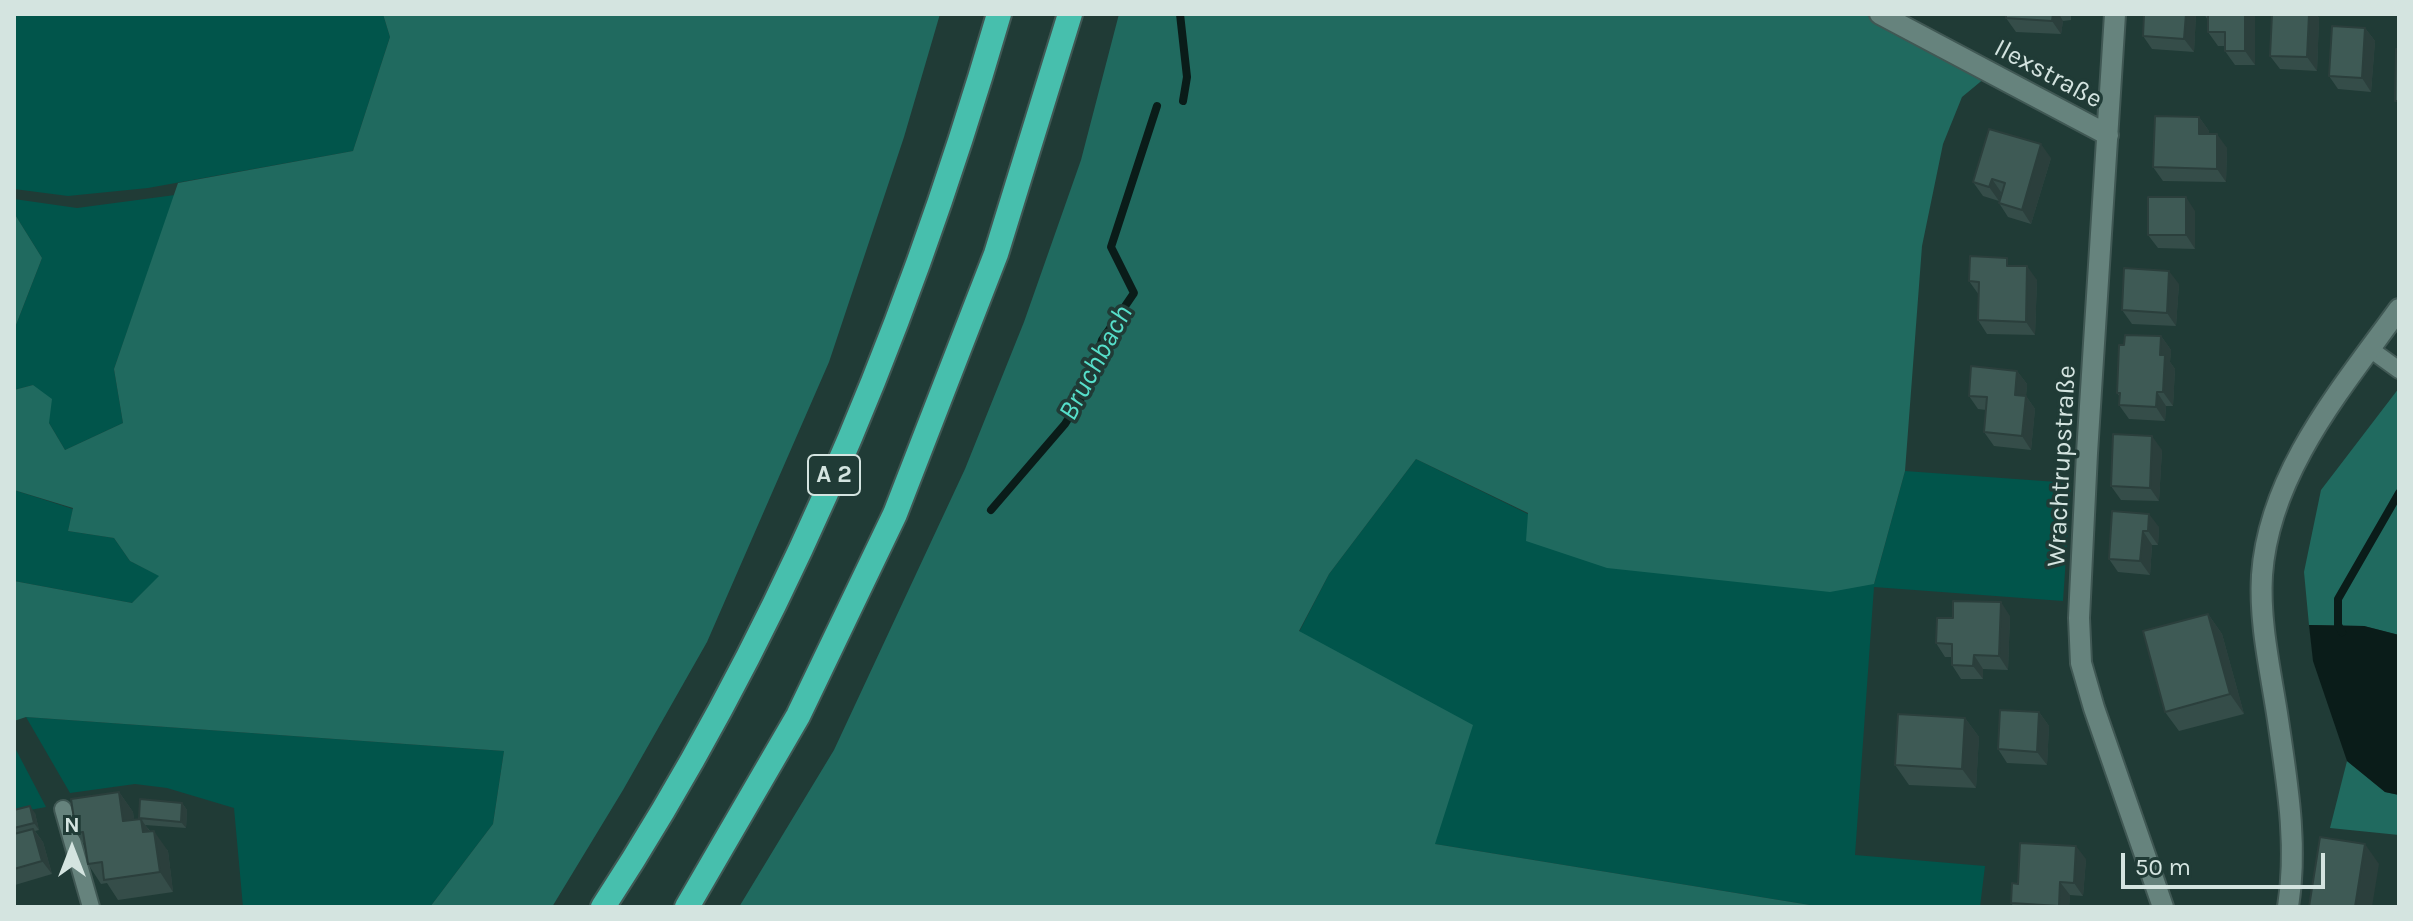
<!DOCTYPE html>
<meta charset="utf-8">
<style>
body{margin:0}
#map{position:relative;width:2413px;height:921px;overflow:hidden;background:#203b36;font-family:Karla,sans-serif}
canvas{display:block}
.frame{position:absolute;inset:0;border:16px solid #d4e4e0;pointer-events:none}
.north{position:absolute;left:32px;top:809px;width:80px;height:80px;-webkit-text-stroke:6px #203b36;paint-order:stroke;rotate:0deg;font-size:22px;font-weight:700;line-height:32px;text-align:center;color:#d4e4e0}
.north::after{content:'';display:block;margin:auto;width:28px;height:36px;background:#d4e4e0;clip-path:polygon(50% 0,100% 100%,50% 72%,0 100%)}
.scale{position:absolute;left:2121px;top:853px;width:204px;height:36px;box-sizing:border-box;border:4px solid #d4e4e0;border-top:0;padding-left:10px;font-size:24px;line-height:28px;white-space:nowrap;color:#d4e4e0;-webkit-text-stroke:6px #203b36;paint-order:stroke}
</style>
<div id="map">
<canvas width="2413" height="921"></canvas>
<div class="frame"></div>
<div class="north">N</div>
<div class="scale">50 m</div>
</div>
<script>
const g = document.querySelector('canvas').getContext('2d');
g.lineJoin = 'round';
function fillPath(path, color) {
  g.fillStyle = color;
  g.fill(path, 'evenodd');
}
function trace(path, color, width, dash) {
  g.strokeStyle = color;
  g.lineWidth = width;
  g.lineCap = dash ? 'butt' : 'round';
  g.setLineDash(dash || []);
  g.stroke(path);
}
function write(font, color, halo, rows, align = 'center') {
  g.font = font + ' Karla,sans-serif';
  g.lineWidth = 7;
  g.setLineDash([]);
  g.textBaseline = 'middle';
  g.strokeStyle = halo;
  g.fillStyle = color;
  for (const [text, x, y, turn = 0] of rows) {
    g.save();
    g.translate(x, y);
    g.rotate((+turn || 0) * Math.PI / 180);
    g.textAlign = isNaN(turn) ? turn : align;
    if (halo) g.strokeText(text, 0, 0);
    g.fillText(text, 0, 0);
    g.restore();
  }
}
fillPath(new Path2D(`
 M14,14H383L390,37L353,151L148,188L68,196L14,189Z
 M175,195L114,369L123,423L65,450L49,423L33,385L14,390V330L42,258L14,213V199L77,208Z
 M1416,459L1528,514L1874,584L1905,471L2071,483L2063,601L1874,587L1855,855L1985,866L1980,907H1822L1435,844L1299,632L1329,574Z
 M14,490L73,509L68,531L114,538L130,561L160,576L132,603L14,581Z
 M26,717L504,751L493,824L430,907H243L234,808L167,788L135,784L70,793Z
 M14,746L46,807L14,813Z`), '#01554b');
fillPath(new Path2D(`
 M383,14H940L904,137L829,362L707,642L623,790L552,907H430L493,824L504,751L26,717L14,721V581L132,603L159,576L130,561L114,538L68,531L73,508L14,490V390L33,385L52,399L49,423L65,450L123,423L114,369L178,183L353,151L390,37Z
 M1119,14H1864L1985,78L1962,97L1943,144L1922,246L1905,471L1874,584L1830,592L1607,568L1526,541L1528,513L1416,459L1329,574L1299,631L1473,725L1435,844L1822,907H739L834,750L965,469L1024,322L1081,160Z
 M14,213L42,258L14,330Z
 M2399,388V635L2364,626L2309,625L2304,572L2321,490Z
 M2347,761L2385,792L2399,795V835L2330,828Z`), '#206a5f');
fillPath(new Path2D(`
 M2309,625L2364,626L2399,635V795L2385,792L2347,761L2313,661Z`), '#0a1c19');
trace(new Path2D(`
 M1180,14L1187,77L1183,101
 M991,510L1065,424L1088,387L1102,340L1134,293L1111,247L1157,106
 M2342,632L2338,625V599L2399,493`), '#0a1c19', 8);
const lane = new Path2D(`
 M2370,349L2399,370
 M63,809L91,907`);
const street = new Path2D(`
 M1880,14L2108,135
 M2115,14L2087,453L2079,618L2081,663L2094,708L2163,907`);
const secondary = new Path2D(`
 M2288,907C2298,844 2287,782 2278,720C2271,673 2259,623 2262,575C2269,473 2342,388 2399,309`);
const highway = new Path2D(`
 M603,907C782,633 908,328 999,14
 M687,907L798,716L895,514L996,254L1070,14`);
trace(lane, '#405854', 20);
trace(street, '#405854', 24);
trace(secondary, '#405854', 24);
trace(highway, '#405854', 28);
trace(lane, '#66837d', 16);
trace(street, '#66837d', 20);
trace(secondary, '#66837d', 20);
trace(highway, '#47bfad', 24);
fillPath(new Path2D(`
 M1952,14H1992V16L1953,15Z
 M2006,14H2071V20L2063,21L2061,34L2016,32L2006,18Z
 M2144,14H2196L2194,52L2152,49L2143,36Z
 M2204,14H2255V65H2235L2225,51V46H2218L2208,32V20Z
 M2272,14H2316L2319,18L2317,71L2280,69L2270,56Z
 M2365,28L2375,41L2371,92L2338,89L2329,76Z
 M2199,117L2209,131V134L2227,148L2226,182L2163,181L2153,167Z
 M2051,158L2031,224L2008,217L1999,203L2002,192L1999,201L1983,196L1973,182Z
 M2195,211V249L2158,248L2148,235Z
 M2013,266L2037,280L2035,335L1987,334L1978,320L1979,295L1969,281Z
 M2179,284L2176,326L2132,324L2122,310Z
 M2161,336L2171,350L2170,362L2175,369L2173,406H2166L2165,421L2129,419L2119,405L2120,397L2117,393L2124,345Z
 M2017,371L2027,384L2026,396L2035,409L2031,450L1994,446L1984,432L1986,410L1978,409L1969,396Z
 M2162,450L2159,501L2121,500L2111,486Z
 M2112,511L2159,527L2158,545H2152L2150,575L2118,572L2109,559Z
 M2208,614L2222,634L2244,714L2179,731L2165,712Z
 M2010,616L2008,670L1983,669V679H1961L1952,665V657H1945L1936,643L1953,618Z
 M2039,712L2049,726L2047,765L2007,763L1998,749Z
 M1965,718L1979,737L1976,788L1909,785L1895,765Z
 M119,792L133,812L134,820L140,819L139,818L182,803L187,810L186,828L145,825L168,851L173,892L118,900L107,883L101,884L88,864L85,845L76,833Z
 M14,810L35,813L39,830L35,831L43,842L52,874L15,885Z
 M2086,859L2083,896L2070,895L2069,907H2014L2011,903L2018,884Z`), '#354d49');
fillPath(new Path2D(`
 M2053,14H2059L2063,21L2061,34L2052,21Z
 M2186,14H2196L2194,52L2184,39Z
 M2245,14H2255V65L2245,51Z
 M2309,14H2316L2319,18L2317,71L2307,57Z
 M2365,28L2375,41L2371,92L2362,78Z
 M2199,117L2209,131L2208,147L2199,134Z
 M2217,134L2227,148L2226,182L2217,169Z
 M2041,144L2051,158L2031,224L2022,210Z
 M1992,179L2001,192L1999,201L1989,187Z
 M2186,197L2195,211V249L2186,235Z
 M2027,266L2037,280L2035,335L2026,322Z
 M2169,271L2179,284L2176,326L2167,313Z
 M2161,336L2171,350L2170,362L2175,369L2173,406L2163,392L2160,355Z
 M2017,371L2027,384L2026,396L2035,409L2031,450L2022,436L2015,395Z
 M2157,392L2166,406L2165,421L2156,407Z
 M2152,436L2162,450L2159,501L2150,488Z
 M2149,514L2159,527L2158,545L2148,531Z
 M2143,531L2152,545L2150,575L2140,561Z
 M2001,602L2010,616L2008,670L1999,656Z
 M2208,614L2222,634L2244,714L2230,694Z
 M1974,655L1983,669V679L1973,666Z
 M2039,712L2049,726L2047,765L2037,752Z
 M1965,718L1979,737L1976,788L1962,769Z
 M119,792L133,812L137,841L123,821Z
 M182,803L187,810L186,828L181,822Z
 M30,806L35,813L39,830L34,823Z
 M141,819L155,839L143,832Z
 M33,829L43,842L52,874L42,861Z
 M154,831L168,851L173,892L160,872Z
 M2365,844L2379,864L2372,907H2355Z
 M2076,846L2086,859L2083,896L2074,883Z
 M2060,882L2070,895L2069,907L2059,906Z`), '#2b3f3c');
const building = new Path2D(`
 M2006,14H2053L2052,21L2006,18Z
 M2144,14H2186L2184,39L2143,36Z
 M2208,14H2245V51H2225V32H2208Z
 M2272,14H2309L2307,57L2270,56Z
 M2332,26L2365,28L2362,78L2329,76Z
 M2396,49H2399V101H2395Z
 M2155,116L2199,117V134H2217V169L2153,167Z
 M1989,129L2041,144L2022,210L1999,203L2005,183L1992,179L1989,187L1973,182Z
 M2148,197H2186V235H2148Z
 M1970,256L2007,258V266H2027L2026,322L1978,320L1979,282L1969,281Z
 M2124,268L2169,271L2167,313L2122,310Z
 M2125,335L2161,336L2160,355H2165L2163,392H2157L2156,407L2119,405L2120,393H2117L2119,345H2124Z
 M1971,366L2017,371L2015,395L2026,396L2022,436L1984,432L1987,397L1969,396Z
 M2113,434L2152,436L2150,488L2111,486Z
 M2112,511L2149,514L2148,531H2143L2140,561L2109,559Z
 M1953,601L2001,602L1999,656L1974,655L1973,666L1952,665V644L1936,643L1937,618H1953Z
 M2208,614L2230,694L2165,712L2143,631Z
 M2000,710L2039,712L2037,752L1998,749Z
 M1898,714L1965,718L1962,769L1895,765Z
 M119,792L123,821L141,819L143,832L154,831L160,872L104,880L102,862L88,864L83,832L76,833L71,799Z
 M140,799L182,803L181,822L139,818Z
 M30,806L34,823L14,828V810Z
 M33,829L42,861L14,869V834Z
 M2320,837L2365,844L2355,907H2309Z
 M2020,843L2076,846L2074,883L2060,882L2059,906L2011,903L2012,883L2018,884Z`);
fillPath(building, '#3e5a55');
trace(building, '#2b3f3c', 2);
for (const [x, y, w] of [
 [834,475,52]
]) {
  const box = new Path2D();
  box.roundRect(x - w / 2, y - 20, w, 40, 6);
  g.fillStyle = '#203b36';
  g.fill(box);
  trace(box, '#d4e4e0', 2);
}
write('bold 24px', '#d4e4e0', null, [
 ["A 2",834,475]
]);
write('26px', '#d4e4e0', '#203b36', [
 ["Ilexstraße",2048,74,28],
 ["Wrachtrupstraße",2062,466,-87]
]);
write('italic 28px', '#56dfca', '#203b36', [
 ["Bruchbach",1096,363,-62]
]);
</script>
